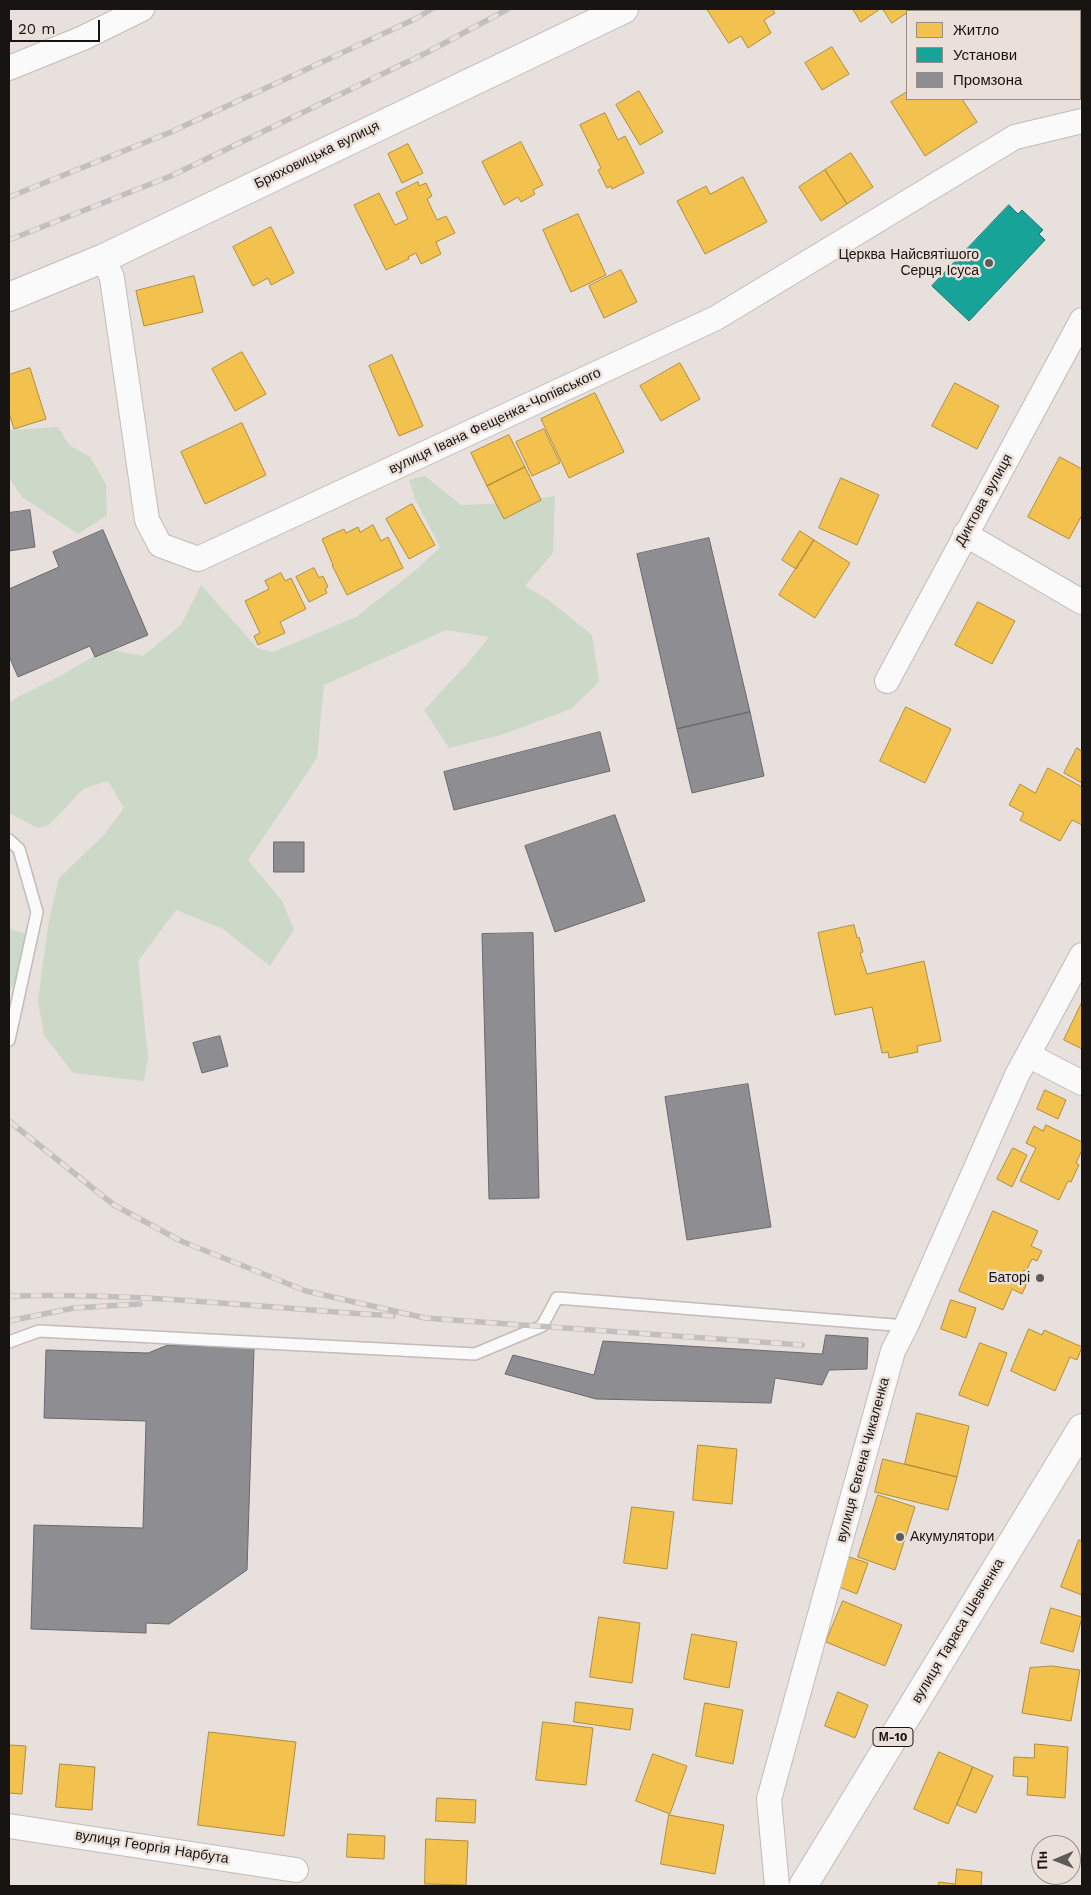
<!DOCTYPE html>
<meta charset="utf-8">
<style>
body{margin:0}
#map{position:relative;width:1091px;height:1895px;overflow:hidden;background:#e7e0dd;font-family:"Work Sans",sans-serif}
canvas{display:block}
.frame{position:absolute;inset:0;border:10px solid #171411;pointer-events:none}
.legend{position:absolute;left:906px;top:10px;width:175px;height:90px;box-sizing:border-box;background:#ebdfd9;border:1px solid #968e89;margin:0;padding:6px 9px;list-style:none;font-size:15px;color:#171411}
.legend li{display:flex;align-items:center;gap:10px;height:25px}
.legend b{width:25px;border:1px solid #968e89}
.north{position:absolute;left:1031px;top:1835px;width:50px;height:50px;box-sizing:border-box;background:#ebdfd9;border:1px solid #968e89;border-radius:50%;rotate:269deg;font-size:14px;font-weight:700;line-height:20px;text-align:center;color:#171411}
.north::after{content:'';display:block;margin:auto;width:18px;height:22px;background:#605b58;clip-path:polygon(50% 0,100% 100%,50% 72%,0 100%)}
.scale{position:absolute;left:10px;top:20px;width:90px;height:22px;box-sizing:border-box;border:2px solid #171411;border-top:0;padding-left:6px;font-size:15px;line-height:18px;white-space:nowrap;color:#171411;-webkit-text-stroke:4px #ebdfd9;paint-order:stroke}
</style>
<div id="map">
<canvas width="1091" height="1895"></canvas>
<div class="frame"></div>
<ul class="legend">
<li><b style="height:14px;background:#f2c14e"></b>Житло</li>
<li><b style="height:14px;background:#17a398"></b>Установи</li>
<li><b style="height:14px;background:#8d8d92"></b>Промзона</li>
</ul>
<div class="north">Пн</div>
<div class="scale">20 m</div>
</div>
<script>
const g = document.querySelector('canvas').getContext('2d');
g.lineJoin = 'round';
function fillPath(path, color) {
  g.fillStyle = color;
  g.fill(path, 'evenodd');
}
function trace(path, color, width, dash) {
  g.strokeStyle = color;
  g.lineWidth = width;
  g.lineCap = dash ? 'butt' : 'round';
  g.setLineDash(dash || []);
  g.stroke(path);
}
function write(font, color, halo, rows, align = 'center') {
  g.font = font + ' "Work Sans",sans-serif';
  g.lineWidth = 5;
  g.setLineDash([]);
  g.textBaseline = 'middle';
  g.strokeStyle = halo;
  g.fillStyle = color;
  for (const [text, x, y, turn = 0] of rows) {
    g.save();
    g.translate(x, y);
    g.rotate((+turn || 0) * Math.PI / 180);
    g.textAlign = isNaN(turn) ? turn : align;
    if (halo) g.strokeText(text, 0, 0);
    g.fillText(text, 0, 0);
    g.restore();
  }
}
fillPath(new Path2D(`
 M58,427L69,445L90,457L106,484L107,515L78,534L22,497L9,478V430Z
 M425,476L461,505L507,503L555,496L553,553L525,586L550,601L592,635L599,682L571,709L501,735L449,748L424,710L467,664L489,637L446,630L324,685L317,758L248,860L282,901L294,930L270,966L223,929L176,910L138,961L148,1057L144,1081L73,1073L44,1035L38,1000L49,920L59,878L104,835L124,808L108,781L83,789L49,825L38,828L9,813V703L18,697L62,675L106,649L143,656L181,625L201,585L257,648L273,652L356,617L417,569L440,547L415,499L409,480Z
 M9,929L26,934L22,979L9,990Z`), '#ccd9c9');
const homes = new Path2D(`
 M707,9H772L775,13L764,20L771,33L748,48L741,36L729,43Z
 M853,9H880L861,22Z
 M883,9H910L911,10L892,23Z
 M937,9H977L979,11H933Z
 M993,9H1043L1044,11H994Z
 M832,47L849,74L822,90L805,63Z
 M639,91L663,132L640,145L616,105Z
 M907,92V99H962L977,122L925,156L891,102Z
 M605,113L618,140L625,136L644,173L612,189L611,186L607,188L598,170L601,168L580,125Z
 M521,142L543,185L533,190L535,194L521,202L518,197L504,205L482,162Z
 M408,144L423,173L402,183L388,154Z
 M851,153L873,187L847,204L825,170Z
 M825,170L847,204L821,221L799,187Z
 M743,177L767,222L705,254L677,201L706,186L710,194Z
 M418,182L419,186L426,183L432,196L427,199L437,220L446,216L455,233L436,242L441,254L421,264L416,253L408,257L409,259L386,270L354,205L379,193L395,225L408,219L396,193Z
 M578,214L606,275L571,292L543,230Z
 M271,227L294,273L271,285L268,278L253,286L233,247Z
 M621,270L637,302L604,318L589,286Z
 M194,276L203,312L144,326L136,291Z
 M242,352L266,394L235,411L212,369Z
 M392,355L423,426L399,436L369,366Z
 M680,363L700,399L661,421L640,386Z
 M30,368L46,419L14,429L9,413V375Z
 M955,383L999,406L977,449L932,426Z
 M595,393L624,452L569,478L541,419Z
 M242,423L266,475L205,504L181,452Z
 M544,429L560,463L532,476L516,442Z
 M509,435L525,467L487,486L471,453Z
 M1060,457L1082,469V515L1069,539L1028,517Z
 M525,467L541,500L504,519L487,486Z
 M841,478L879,495L857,545L819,528Z
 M412,504L435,545L409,559L386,519Z
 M373,525L381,541L388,537L403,568L347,595L332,565H333L322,539L344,529L346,533L358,527L360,532Z
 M800,531L814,540L796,569L782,560Z
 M814,540L850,563L815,618L779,595Z
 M314,568L319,578L323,576L328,587L325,589L327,593L309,602L296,577Z
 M281,573L285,581L291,578L306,609L280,622L285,633L258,645L254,636L260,633L245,601L269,589L265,581Z
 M978,602L1015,621L992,664L955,645Z
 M906,707L951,729L925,783L880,761Z
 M1077,748L1082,751V783L1064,773Z
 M1048,768L1082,787V825L1072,820L1060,841L1020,820L1024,813L1009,805L1020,784L1035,793Z
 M854,925L857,938L859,937L863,952L860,953L867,974L924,961L941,1041L917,1046L918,1052L889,1058L888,1052L882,1053L872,1007L835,1015L818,933Z
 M1082,1002V1049L1064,1040Z
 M1045,1090L1066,1100L1058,1119L1037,1109Z
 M1046,1125L1082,1142V1150L1076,1163L1079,1165L1071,1182L1068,1181L1059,1200L1020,1181L1036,1148L1026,1143L1034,1126L1043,1131Z
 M1013,1148L1027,1155L1012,1187L997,1179Z
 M993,1211L1038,1231L1031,1246L1042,1251L1037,1261L1032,1259L1026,1271L1024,1270L1020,1280L1027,1283L1022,1294L1012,1289L1003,1310L959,1291Z
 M951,1300L976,1308L966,1338L941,1329Z
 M1029,1329L1042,1335L1044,1330L1082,1347L1077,1360L1070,1357L1055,1391L1011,1371Z
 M980,1343L1007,1353L988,1406L959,1395Z
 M917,1413L969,1426L957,1477L905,1464Z
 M698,1445L737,1449L732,1504L693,1500Z
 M883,1459L957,1477L948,1510L875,1492Z
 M878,1495L915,1507L895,1570L858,1557Z
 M632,1507L674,1512L667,1569L624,1563Z
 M1079,1540L1082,1541V1595L1061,1587Z
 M849,1557L868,1563L857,1594L839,1587Z
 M843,1601L902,1625L885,1666L826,1642Z
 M1051,1608L1082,1617L1073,1652L1041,1643Z
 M599,1617L640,1623L632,1683L590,1677Z
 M692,1634L737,1642L729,1688L684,1679Z
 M1052,1666L1080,1670L1071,1721L1022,1713L1030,1668Z
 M838,1692L868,1705L855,1738L825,1726Z
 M576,1702L633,1709L630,1730L574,1722Z
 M705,1703L743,1710L733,1764L696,1756Z
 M543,1722L593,1728L586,1785L536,1780Z
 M209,1732L296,1742L284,1836L198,1825Z
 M1035,1744L1068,1747L1065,1798L1027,1795L1028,1777L1013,1776L1014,1757L1034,1758Z
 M9,1745L26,1746L22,1794L9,1793Z
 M939,1752L973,1767L948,1824L914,1809Z
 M653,1754L687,1766L670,1814L636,1801Z
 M60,1764L95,1767L92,1810L56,1807Z
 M973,1767L993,1776L976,1813L957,1805Z
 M437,1798L476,1800L475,1823L436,1821Z
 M669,1815L724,1825L715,1874L661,1864Z
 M348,1834L385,1836L384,1859L347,1857Z
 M426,1839L468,1841L466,1885L425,1884Z
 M957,1869L982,1872L981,1886H938L939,1882L955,1884Z`);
fillPath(homes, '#f2c14e');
trace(homes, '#b08d3c', 1);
const public = new Path2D(`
 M1009,205L1018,214L1022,210L1043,230L1039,234L1045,240L969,321L932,286Z`);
fillPath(public, '#17a398');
trace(public, '#177870', 1);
const industry = new Path2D(`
 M30,510L35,547L9,551V513Z
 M103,530L148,635L95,657L90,646L18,677L9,656V589L59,567L53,552Z
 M709,538L750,712L677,729L637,554Z
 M750,712L764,776L692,793L677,729Z
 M600,732L610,771L454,810L444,772Z
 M615,815L645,901L555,932L525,846Z
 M274,842H304V872H274Z
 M533,933L539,1198L489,1199L482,934Z
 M220,1036L228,1066L202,1073L193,1043Z
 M748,1084L771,1227L687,1240L665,1097Z
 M826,1335L868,1338L867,1369L829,1370L822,1385L775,1378L771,1403L596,1399L505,1374L513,1355L594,1375L603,1341L822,1354Z
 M168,1345L254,1348L247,1570L169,1624L146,1623V1633L31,1629L34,1525L143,1528L146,1421L44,1418L46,1350L148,1353Z`);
fillPath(industry, '#8d8d92');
trace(industry, '#6a696b', 1);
const lane = new Path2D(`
 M9,840L19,849L37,912L9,1040
 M9,1342L39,1331L475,1354L542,1326L557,1298L906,1326`);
const street = new Path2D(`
 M9,68L83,38L142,9
 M104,258L112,278L147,520L160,545L198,559L716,318L1015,137L1082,121
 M965,534L1082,602
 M887,681L1082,320
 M1028,1055L1082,1083
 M9,1826L296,1870
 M777,1886L769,1799L893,1351L906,1326L1017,1075L1082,955`);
const secondary = new Path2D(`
 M9,297L104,258L624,9`);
const primary = new Path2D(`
 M803,1886L1082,1428`);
trace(lane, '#c1bcba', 14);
trace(street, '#c1bcba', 26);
trace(secondary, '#c1bcba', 30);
trace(primary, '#c1bcba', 30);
trace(lane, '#fbfafa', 11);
trace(street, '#fbfafa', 24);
trace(secondary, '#fbfafa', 28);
trace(primary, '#fbfafa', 28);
const rail = new Path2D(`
 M9,197L171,132L415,19L432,9
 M9,240L171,176L428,52L508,9
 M9,1121L114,1205L181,1241L306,1291L425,1318L802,1345
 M9,1296C137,1292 265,1308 393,1316
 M9,1321L74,1308L140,1304`);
trace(rail, '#c2c0be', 5.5);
trace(rail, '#ebdfd9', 4, [11]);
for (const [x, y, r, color] of [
 [989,263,5,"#605b58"],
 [1040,1278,5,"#605b58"],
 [900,1537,5,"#605b58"]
]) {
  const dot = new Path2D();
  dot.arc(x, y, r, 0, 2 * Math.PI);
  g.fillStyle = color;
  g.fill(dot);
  trace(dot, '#ebdfd9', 2);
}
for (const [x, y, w] of [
 [893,1737,40]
]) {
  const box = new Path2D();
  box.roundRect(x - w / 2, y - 9.5, w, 19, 4);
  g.fillStyle = '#ebdfd9';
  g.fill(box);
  trace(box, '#171411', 1);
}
write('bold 12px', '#171411', null, [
 ["М-10",893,1737]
]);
write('14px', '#171411', '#ebdfd9', [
 ["Брюховицька вулиця",317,155,-26],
 ["вулиця Івана Фещенка-Чопівського",495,421,-25],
 ["Диктова вулиця",984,500,-61],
 ["вулиця Євгена Чикаленка",863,1460,-75],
 ["вулиця Тараса Шевченка",958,1631,-59],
 ["вулиця Георгія Нарбута",152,1847,9]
]);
write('14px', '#171411', '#ebdfd9', [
 ["Церква Найсвятішого",979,255],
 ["Серця Ісуса",979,271],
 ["Баторі",1030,1278],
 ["Акумулятори",910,1537,"left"]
], 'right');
</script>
